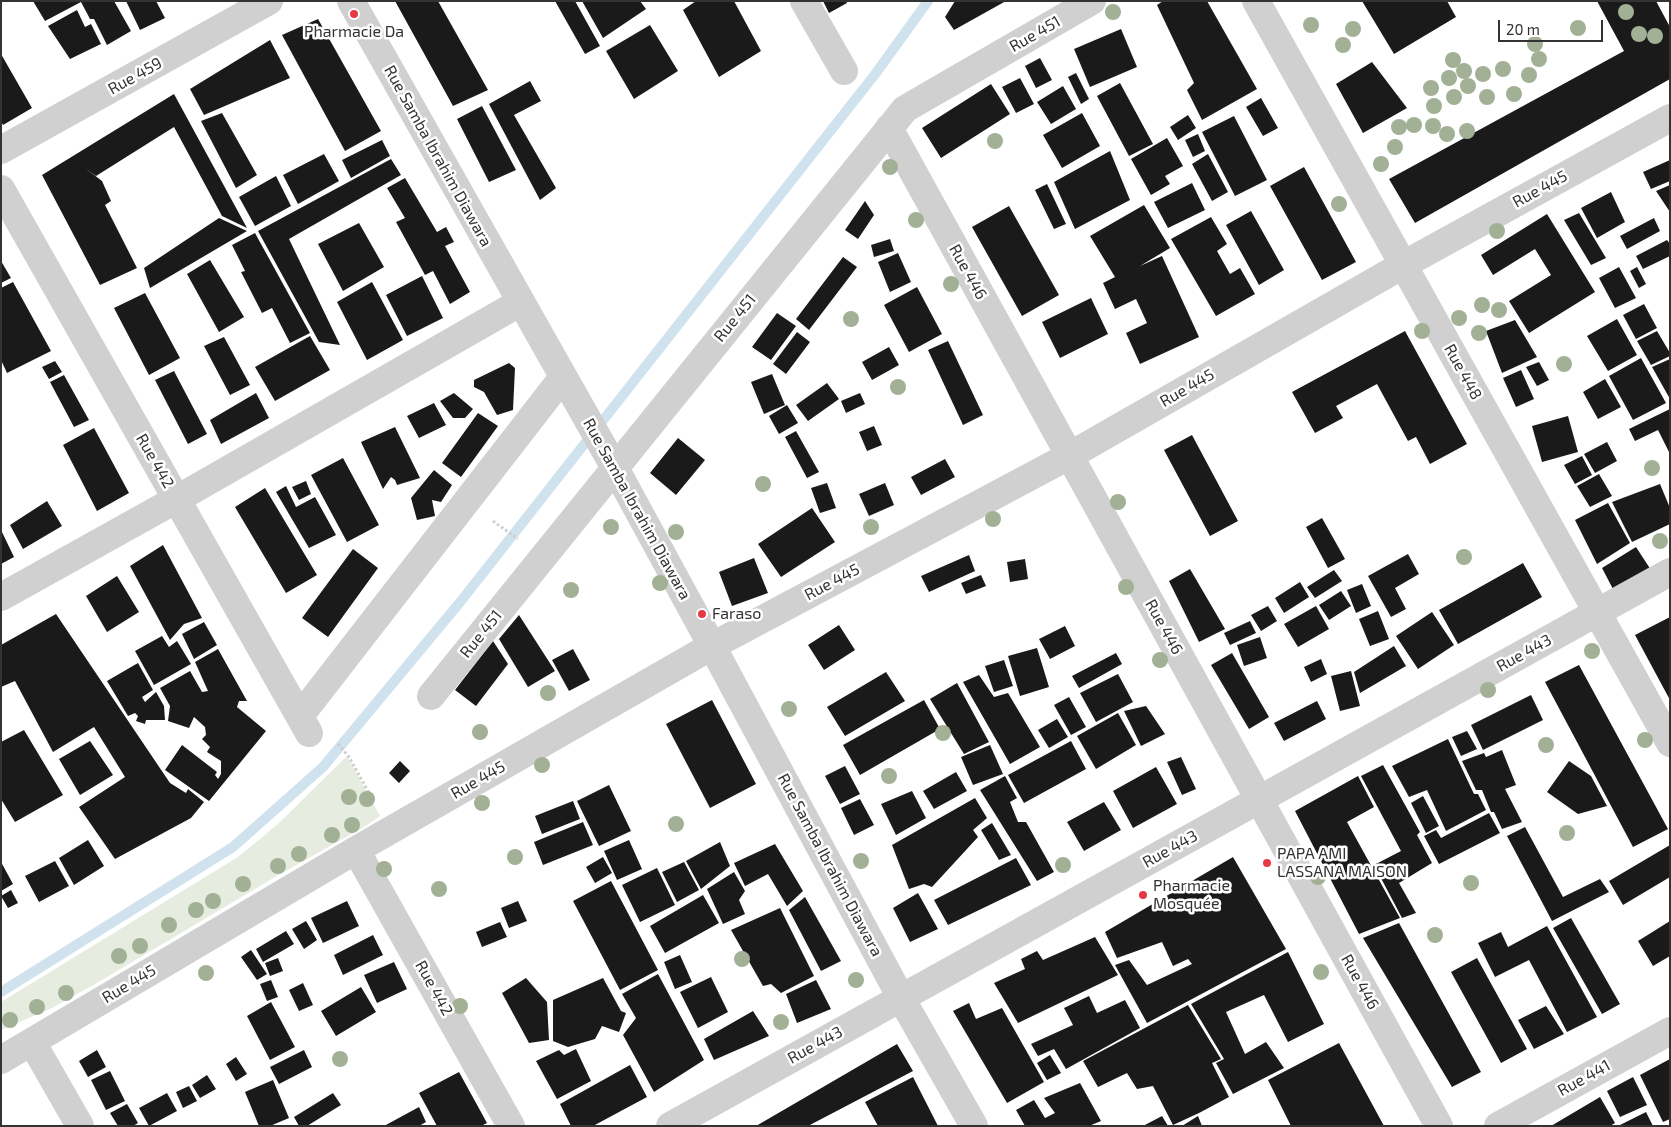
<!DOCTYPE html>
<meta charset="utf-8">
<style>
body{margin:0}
#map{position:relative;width:1671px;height:1127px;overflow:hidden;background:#fff;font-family:"Exo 2",sans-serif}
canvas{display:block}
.frame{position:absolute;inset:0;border:2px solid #333;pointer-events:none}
.scale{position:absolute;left:1498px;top:20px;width:105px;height:22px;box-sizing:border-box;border:2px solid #333;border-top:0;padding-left:6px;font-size:15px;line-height:18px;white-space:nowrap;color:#333;-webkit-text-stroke:4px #fff;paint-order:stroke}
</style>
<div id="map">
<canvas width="1671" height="1127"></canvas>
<div class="frame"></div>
<div class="scale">20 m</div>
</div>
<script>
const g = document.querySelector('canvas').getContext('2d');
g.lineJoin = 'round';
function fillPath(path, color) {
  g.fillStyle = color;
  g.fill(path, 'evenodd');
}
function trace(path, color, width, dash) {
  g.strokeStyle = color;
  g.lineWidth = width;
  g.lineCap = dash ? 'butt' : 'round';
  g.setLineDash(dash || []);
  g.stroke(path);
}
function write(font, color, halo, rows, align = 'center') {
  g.font = font + ' "Exo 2",sans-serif';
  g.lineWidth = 5;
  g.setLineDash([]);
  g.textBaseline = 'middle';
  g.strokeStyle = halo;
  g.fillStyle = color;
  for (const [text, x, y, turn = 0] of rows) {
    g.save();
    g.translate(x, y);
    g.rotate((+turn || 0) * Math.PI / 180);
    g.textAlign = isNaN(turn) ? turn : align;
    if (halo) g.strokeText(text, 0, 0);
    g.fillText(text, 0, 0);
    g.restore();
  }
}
fillPath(new Path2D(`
 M347,756L380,816L364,827L275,877L102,980L52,1008L1,1030V1002L238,857L278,824Z`), '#e6ecdf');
trace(new Path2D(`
 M1,992L233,847L323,767L461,601L876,73L928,1`), '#cfe2ee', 10);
fillPath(new Path2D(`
 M33,1H114L131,31L107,45L94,19H90L81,2L45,21Z
 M126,1H156L165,18L140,30Z
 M395,1H438L488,90L453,106Z
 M555,1H575L600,46L585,54Z
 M582,1H640L646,9L603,38Z
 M696,1H734L761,51L719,77L683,10Z
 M823,1H846L847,3L829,13Z
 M955,1H1006L954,30L945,17Z
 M1163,1H1207L1257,89L1202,120L1187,90L1194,83L1157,5Z
 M1362,1H1447L1456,17L1394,54Z
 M1597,1H1656L1670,27V79L1415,223L1389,179L1624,51Z
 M77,10L85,27L91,24L101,44L70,59L48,26Z
 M318,19L381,131L345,151L282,35Z
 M650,25L678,71L634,99L606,51Z
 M1121,29L1137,67L1090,87L1074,49Z
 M270,40L290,78L204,115L190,89Z
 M1,54L32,108L3,125L1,121Z
 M1040,58L1052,80L1036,88L1025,66Z
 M1372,62L1407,108L1363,133L1336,84Z
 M1076,73L1089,99L1081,104L1068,77Z
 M1020,78L1034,104L1016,113L1002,87Z
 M530,81L541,101L514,115L556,188L540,200L489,104Z
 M1120,83L1153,144L1129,156L1097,96Z
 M991,84L1010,114L941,158L922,128Z
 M1063,86L1076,109L1051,124L1037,102Z
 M174,94L247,228L222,216L174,127L96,176L85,168L102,181L111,201L105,205L137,268L100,285L42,175Z
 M1261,98L1278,128L1263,136L1246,107Z
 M482,106L516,170L489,182L457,119Z
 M222,113L257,175L236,188L201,121Z
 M1082,113L1100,146L1062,168L1043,135Z
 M1188,115L1196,128L1178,140L1170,127Z
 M1234,116L1267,180L1235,196L1202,132Z
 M1198,134L1205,151L1193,157L1185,140Z
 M1167,138L1183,166L1165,176L1170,184L1151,195L1131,159Z
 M382,140L390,156L351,178L342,160Z
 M1110,151L1130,200L1075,229L1054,182Z
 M324,154L339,181L298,204L283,175Z
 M1208,154L1228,192L1212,201L1192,164Z
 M391,159L401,175L289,239L340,345L319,342L258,231Z
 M1670,160V181L1651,189L1643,172Z
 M1304,167L1356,262L1322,280L1270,186Z
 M276,176L291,206L255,226L239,197Z
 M405,178L437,232L446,227L454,242L445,246L470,292L450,304L433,271L425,275L396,222L405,218L387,188Z
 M1192,183L1205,210L1168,228L1154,202Z
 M1047,184L1066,224L1054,229L1035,190Z
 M1670,185V212L1656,191Z
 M1611,192L1625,222L1597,238L1581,208Z
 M865,201L874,215L858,239L845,230Z
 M1144,205L1170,248L1140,266L1162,256L1199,337L1140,364L1126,333L1147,323L1136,299L1115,309L1103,283L1115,277L1090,236Z
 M1009,206L1059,295L1022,316L972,227Z
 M1251,211L1284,270L1259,285L1226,225Z
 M1579,213L1606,258L1591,265L1564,220Z
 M1547,214L1595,292L1529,333L1509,301L1551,275L1535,249L1493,275L1481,255Z
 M1211,217L1227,244L1217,251L1230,274L1240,268L1255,294L1216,316L1171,239Z
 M219,218L247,231L150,288L144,268Z
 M1654,218L1660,231L1627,249L1620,236Z
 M359,223L384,267L343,291L318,244Z
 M255,233L310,333L290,343L272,308L262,313L241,272L245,271L232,245Z
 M890,239L894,251L874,257L871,245Z
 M1667,240L1670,244V256L1643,269L1636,256Z
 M898,253L911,282L890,292L878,262Z
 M843,257L857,267L809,330L796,319Z
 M210,260L244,317L219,332L187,274Z
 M1,261L11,278L1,283Z
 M1619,267L1636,298L1615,308L1599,278Z
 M1637,267L1646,284L1639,288L1630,271Z
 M422,276L443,318L407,336L386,295Z
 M13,282L51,351L7,373L1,360V288Z
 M372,282L403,340L367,360L337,302Z
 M917,287L942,334L909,352L884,305Z
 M145,293L180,358L149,375L114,308Z
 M1091,298L1108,334L1060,358L1042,322Z
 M1644,304L1657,328L1636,339L1623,315Z
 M777,313L796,326L771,360L752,347Z
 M1617,319L1637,355L1608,371L1587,336Z
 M1515,320L1537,357L1502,373L1486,331Z
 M1405,331L1467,444L1430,464L1416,437L1408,441L1377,384L1336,406L1343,418L1315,433L1292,392Z
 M1657,331L1670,353V356L1651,365L1637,341Z
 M797,332L810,342L786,374L773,364Z
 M310,336L330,370L275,401L255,367Z
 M224,337L250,385L230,395L204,346Z
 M948,341L983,415L963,425L928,350Z
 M889,347L899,365L872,380L862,362Z
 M1641,358L1666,403L1633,420L1609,376Z
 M1670,359V399L1652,367Z
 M55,361L62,372L49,379L42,367Z
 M1539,362L1549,380L1537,386L1526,367Z
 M509,363L515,368L513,410L497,415L484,392L474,387V380Z
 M1521,370L1534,399L1516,407L1503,378Z
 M174,371L207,434L188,444L155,380Z
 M772,374L785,405L764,414L751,382Z
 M64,375L89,420L74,427L50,382Z
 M1605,379L1621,407L1598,419L1583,392Z
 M827,383L839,399L808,421L796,405Z
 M256,393L269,418L221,444L210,420Z
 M454,393L473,409L465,418H453L440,401Z
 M860,393L865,404L846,413L841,401Z
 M434,403L446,425L419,438L407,416Z
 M787,405L798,423L779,434L769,416Z
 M1670,409V454L1658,430L1635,441L1629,429Z
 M478,413L498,426L461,477L442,463Z
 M1568,416L1578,452L1542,462L1532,426Z
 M874,426L882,445L867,451L859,432Z
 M395,427L420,478L397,485L395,480L391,477L383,489L361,442Z
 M94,428L129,493L97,511L63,445Z
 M796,431L819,472L807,478L785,437Z
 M1192,435L1238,521L1210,536L1164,450Z
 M678,438L705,460L676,495L650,473Z
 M1607,442L1617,461L1595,473L1584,454Z
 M1582,456L1592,475L1575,484L1564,465Z
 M343,458L379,525L347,542L311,475Z
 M945,459L955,477L921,495L911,477Z
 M434,470L452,485L441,502L432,500L435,516L417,520L411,498Z
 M1599,474L1612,496L1590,507L1577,486Z
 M306,481L311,494L299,500L292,487Z
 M827,483L836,508L820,513L811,488Z
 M885,483L894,505L869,516L859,494Z
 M1660,484L1670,508V524L1632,542L1612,502Z
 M286,486L296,507L315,497L336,535L309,548L276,492Z
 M265,488L317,575L286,593L235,507Z
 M47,501L62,526L23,549L10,525Z
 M1608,503L1630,543L1597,564L1575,520Z
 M812,508L835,542L781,577L758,544Z
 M1322,518L1345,559L1328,568L1306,527Z
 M1,530L14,557L1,564Z
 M163,545L202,618L184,624L170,640L130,566Z
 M1636,547L1651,570L1614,591L1602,568Z
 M353,549L378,568L328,637L302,618Z
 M1408,554L1419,574L1395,588L1406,609L1391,617L1368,576Z
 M969,555L975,571L929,592L921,576Z
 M754,558L768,593L732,606L719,572Z
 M1025,559L1028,579L1010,582L1007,562Z
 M1523,563L1542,597L1458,644L1439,610Z
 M1190,569L1225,629L1199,642L1169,581Z
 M1334,570L1342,581L1315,598L1307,587Z
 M981,575L986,586L966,594L961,583Z
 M117,576L139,612L107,632L86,596Z
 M1300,582L1309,597L1284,613L1275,598Z
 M1362,584L1371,606L1356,613L1347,590Z
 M1341,591L1351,606L1329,620L1319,605Z
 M1268,606L1277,621L1261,631L1251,615Z
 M1316,606L1329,629L1298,647L1284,624Z
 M1378,611L1389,639L1370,646L1359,619Z
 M1432,612L1454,645L1418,669L1396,636Z
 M56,614L170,783L186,793L188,789L204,802L191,818L115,859L79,807L125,777L94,727L53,752L15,681L1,687V645Z
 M519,615L555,671L528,687L499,639Z
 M1670,617V700L1635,635Z
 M1250,621L1256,633L1230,645L1224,633Z
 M204,622L217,645L194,659L182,634Z
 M839,625L855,650L824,670L808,645Z
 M1065,626L1075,646L1050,659L1039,639Z
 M162,636L169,647L177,641L191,664L154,685L135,651Z
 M1260,637L1267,658L1244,666L1237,645Z
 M493,641L508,664L476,706L455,690Z
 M1394,646L1406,666L1360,693L1354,672Z
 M1037,648L1049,687L1020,696L1008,656Z
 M218,649L247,701H239L237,707L266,731L209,801L165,770L182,745L217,772L215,775L218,779L221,774V761L207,752L210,747L202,739L206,735L205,727L194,717L189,728L168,721L170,706L160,688L190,671L202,692L208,691L195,662Z
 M573,649L590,680L569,691L552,660Z
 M1116,653L1122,664L1079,688L1072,676Z
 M1232,653L1269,717L1249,729L1211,665Z
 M1321,659L1327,674L1311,682L1304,667Z
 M1004,660L1013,686L994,692L985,666Z
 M138,663L153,690L142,697L145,702L156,692L164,706L165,720H146L145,724L136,721L138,716L135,713L128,716L107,681Z
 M1579,665L1668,829L1633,847L1545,682Z
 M1351,671L1360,706L1340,711L1331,676Z
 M886,672L905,701L845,736L827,707Z
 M1118,674L1133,702L1096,722L1080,693Z
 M979,675L994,697L1008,693L1040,747L1010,764L963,682Z
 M957,683L989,742L964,754L930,699Z
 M1531,695L1543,720L1483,750L1471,725Z
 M1069,697L1086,727L1071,735L1054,705Z
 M712,700L756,784L710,808L666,724Z
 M924,700L940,729L860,775L843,745Z
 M1317,701L1326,719L1284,741L1274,723Z
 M1146,706L1165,734L1141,746L1124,711Z
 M1118,713L1136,745L1096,769L1077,736Z
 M1057,719L1068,737L1049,748L1038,730Z
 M24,730L63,795L15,822L1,799V742Z
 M1467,731L1477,749L1461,756L1452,737Z
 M1448,739L1474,794H1478L1486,810L1446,831L1427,790L1409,797L1392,766Z
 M90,741L113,775L80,795L59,759Z
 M1071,741L1086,769L1024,803L1008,775Z
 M990,745L1003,774L973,785L961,757Z
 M1502,750L1516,785L1505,789L1522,822L1502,829L1494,812H1491L1482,790H1476L1462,761L1484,753L1486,757Z
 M1181,757L1196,789L1182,795L1167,762Z
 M400,761L410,771L399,783L389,773Z
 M1569,761L1591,776L1607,806L1578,814L1547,792Z
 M1383,765L1420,832L1417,835L1432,863L1399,883L1416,913L1402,918L1374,865L1401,851L1361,776Z
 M845,766L860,794L840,804L825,776Z
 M1156,767L1177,804L1133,828L1113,791Z
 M956,772L967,791L934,809L923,791Z
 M1005,776L1017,798L1010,802L1018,822H1026L1054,872L1037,881L980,790Z
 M1358,776L1374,807L1347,822L1400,918L1359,934L1295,811Z
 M609,785L631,831L599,846L577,801Z
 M912,791L926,818L896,835L881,804Z
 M1423,796L1439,826L1426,833L1411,803Z
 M975,798L987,818L973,830L978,837L932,887L924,884L909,889L892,845Z
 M860,799L874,825L854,835L841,808Z
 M573,801L580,819L542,834L535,816Z
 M1104,802L1121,830L1084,851L1067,822Z
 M1489,813L1500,833L1439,864L1424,836L1436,830L1441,838Z
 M583,822L593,845L543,865L534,842Z
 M992,823L1011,855L999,860L981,830Z
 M1525,827L1563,897L1600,879L1609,892L1552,921L1507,836Z
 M88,840L104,866L74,885L59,858Z
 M629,840L642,869L617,880L604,851Z
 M720,842L730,866L701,889L686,861Z
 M775,844L803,891L787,906L768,874L745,886L734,863Z
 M1670,845V877L1623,905L1609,881Z
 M603,857L612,873L595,883L586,867Z
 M1233,857L1286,949L1147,1023L1115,965L1129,960L1147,985L1192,964L1188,959L1173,966L1162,942L1117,958L1105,932Z
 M1016,858L1031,885L948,925L934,900Z
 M55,861L69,886L39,902L25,876Z
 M1,862L13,884L1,891Z
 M684,862L699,890L677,902L662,872Z
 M657,868L675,905L640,922L622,885Z
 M734,872L745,891L739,900L745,914L723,924L707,889Z
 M611,881L658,970L620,990L573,901Z
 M11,890L18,903L8,908L1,896Z
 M918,893L938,929L910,942L893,908Z
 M703,895L719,923L665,953L650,926Z
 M805,897L841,961L821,971L789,910Z
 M347,901L359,926L323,943L311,918Z
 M518,901L527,921L509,928L501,908Z
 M780,908L814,976L781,993L771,984L763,986L731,930Z
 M1571,918L1620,1004L1602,1014L1553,928Z
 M306,921L317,940L304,949L292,929Z
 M1670,921V956L1653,966L1638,941Z
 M500,922L507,937L482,947L476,932Z
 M1399,923L1481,1072L1452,1087L1363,938Z
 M1547,926L1597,1017L1567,1032L1529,960L1495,977L1478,943L1501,932L1508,947Z
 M286,931L294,944L263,962L256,949Z
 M373,935L383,955L343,975L334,955Z
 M1095,937L1118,975L1018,1023L994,983L1025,969L1021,959L1037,951L1043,960Z
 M251,950L267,974L257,980L241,957Z
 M1288,952L1324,1024L1288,1042L1264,995L1226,1012L1245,1054L1266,1042L1284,1068L1233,1094L1216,1063L1224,1059L1191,1004Z
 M680,955L692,982L675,989L664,962Z
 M278,958L283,971L270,976L265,963Z
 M1477,958L1527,1049L1501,1063L1451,972Z
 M394,962L407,989L377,1003L364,975Z
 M658,974L704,1060L654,1092L623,1035L636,1018L622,994Z
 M711,977L728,1012L698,1028L680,992Z
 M526,978L547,1002L549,1040L529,1043L502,993Z
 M603,978L621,1011L626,1013L619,1032L602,1026L595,1039L568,1047L553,1041V1000Z
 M271,980L278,997L267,1001L260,984Z
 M816,980L831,1009L797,1023L786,994Z
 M303,983L313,1005L299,1011L289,990Z
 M361,987L376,1012L336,1036L321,1011Z
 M1089,996L1097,1013L1125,1000L1140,1028L1066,1069L1054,1049L1038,1056L1031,1044L1073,1025L1064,1008Z
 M271,1002L295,1047L270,1060L247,1016Z
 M969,1003L976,1019L1002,1008L1044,1082L1007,1103L953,1011Z
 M1188,1005L1221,1059L1212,1063L1229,1097L1199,1113L1193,1102L1199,1113L1173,1125L1153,1086L1137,1089L1127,1073L1098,1087L1083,1061Z
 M1546,1006L1564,1034L1534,1049L1518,1020Z
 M753,1011L769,1036L714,1060L704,1039Z
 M1339,1043L1384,1126H1291L1268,1080Z
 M897,1044L913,1071L808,1126H756Z
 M576,1049L591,1081L557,1099L536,1061L559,1050L564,1055Z
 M97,1050L106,1067L88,1077L79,1061Z
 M304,1050L312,1067L279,1084L270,1067Z
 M1050,1055L1061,1073L1047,1080L1037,1063Z
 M236,1057L247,1074L236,1081L226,1064Z
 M1670,1059V1119L1663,1122L1640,1075Z
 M630,1065L647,1097L593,1126H571L560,1104Z
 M110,1071L125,1101L106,1110L91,1080Z
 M459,1072L487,1123L481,1126H437L419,1093Z
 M207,1075L216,1089L200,1098L192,1085Z
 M913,1077L938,1126H878L865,1102Z
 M1633,1077L1647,1105L1620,1117L1607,1091Z
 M273,1080L289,1118L270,1126H259L245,1092Z
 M1080,1083L1101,1121L1089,1126H1025L1016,1110L1034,1100L1045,1118L1055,1113L1044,1098Z
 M189,1086L197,1101L183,1108L176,1092Z
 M167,1093L177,1111L149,1126L139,1108Z
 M333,1093L341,1105L307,1126H299L294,1117Z
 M1600,1097L1615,1123L1610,1126H1551Z
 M127,1104L138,1123L133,1126H118L110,1113Z
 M419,1107L426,1122L419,1126H384Z
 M1646,1112L1653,1126H1618Z
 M1162,1116L1168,1126H1143Z
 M1198,1116L1202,1126H1182Z`), '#1a1a1a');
trace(new Path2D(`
 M493,521L518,539
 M338,744L349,757L374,802`), '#cdcdcd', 3, [2.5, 2.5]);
trace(new Path2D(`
 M351,1L615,468L712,646L901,998L974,1126
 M804,1L844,71
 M1256,1L1670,743
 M889,128L1439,1126
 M1,150L269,1
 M1,189L309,733
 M1,597L177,499L521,302
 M431,696L905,109L1092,1
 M300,716L563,377
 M356,850L511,1126
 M32,1042L80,1126
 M1,1060L356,850L712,646L1069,456L1403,265L1670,118
 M670,1126L1670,572
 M1498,1126L1670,1031`), '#d0d0d0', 28);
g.fillStyle = '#a2b095';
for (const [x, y] of [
 [1113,12],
 [1626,12],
 [1311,25],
 [1578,28],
 [1353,29],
 [1639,34],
 [1655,36],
 [1535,44],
 [1343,45],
 [1539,59],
 [1453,60],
 [1503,69],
 [1464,71],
 [1483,74],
 [1529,75],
 [1449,78],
 [1468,86],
 [1431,88],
 [1514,94],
 [1454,97],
 [1487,97],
 [1434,106],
 [1414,125],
 [1433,126],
 [1399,127],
 [1467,131],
 [1447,134],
 [995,141],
 [1395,147],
 [1381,164],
 [890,167],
 [1339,204],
 [916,220],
 [1497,231],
 [951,284],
 [1482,305],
 [1499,310],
 [1459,318],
 [851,319],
 [1422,331],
 [1479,333],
 [1564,364],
 [898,387],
 [1652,468],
 [763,484],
 [1118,502],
 [993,519],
 [611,527],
 [871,527],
 [676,532],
 [1660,541],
 [1464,557],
 [660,583],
 [1126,587],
 [571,590],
 [1592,651],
 [1160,660],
 [1488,690],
 [548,693],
 [789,709],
 [480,732],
 [943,733],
 [1645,740],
 [1546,745],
 [542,765],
 [889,776],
 [349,797],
 [367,799],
 [482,803],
 [676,824],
 [352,825],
 [1567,833],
 [332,835],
 [299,854],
 [515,857],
 [861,861],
 [1063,865],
 [278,866],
 [384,869],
 [1318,877],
 [1471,883],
 [243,884],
 [439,889],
 [213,901],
 [196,910],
 [169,925],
 [1435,935],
 [140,946],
 [119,956],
 [742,959],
 [1321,972],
 [206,973],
 [856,980],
 [66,993],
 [460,1006],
 [37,1007],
 [10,1020],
 [781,1022],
 [340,1059]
]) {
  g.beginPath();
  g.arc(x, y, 8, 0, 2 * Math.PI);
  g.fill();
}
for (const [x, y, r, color] of [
 [354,14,5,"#e63946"],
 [702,614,5,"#e63946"],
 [1267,863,5,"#e63946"],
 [1143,895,5,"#e63946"]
]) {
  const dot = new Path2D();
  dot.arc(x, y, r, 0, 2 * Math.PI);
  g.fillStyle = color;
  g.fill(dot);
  trace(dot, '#fff', 2);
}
write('16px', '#333', '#fff', [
 ["Pharmacie Da",354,32,"center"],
 ["Faraso",712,614],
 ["PAPA AMI",1277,854],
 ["LASSANA MAISON",1277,872],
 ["Pharmacie",1153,886],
 ["Mosquée",1153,904]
], 'left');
write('16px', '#333', '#fff', [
 ["Rue 451",1035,34,-30],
 ["Rue 459",135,76,-29],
 ["Rue Samba Ibrahim Diawara",438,156,61],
 ["Rue 445",1540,189,-29],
 ["Rue 446",968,272,61],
 ["Rue 451",735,318,-51],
 ["Rue 448",1463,372,61],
 ["Rue 445",1187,388,-30],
 ["Rue 442",155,461,60],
 ["Rue Samba Ibrahim Diawara",637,509,61],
 ["Rue 445",832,582,-28],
 ["Rue 446",1164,627,61],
 ["Rue 451",481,634,-51],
 ["Rue 443",1524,653,-29],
 ["Rue 445",478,780,-30],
 ["Rue 443",1170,849,-29],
 ["Rue Samba Ibrahim Diawara",830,865,62],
 ["Rue 446",1360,982,61],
 ["Rue 445",129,984,-31],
 ["Rue 442",434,988,61],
 ["Rue 443",815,1045,-29],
 ["Rue 441",1584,1078,-29]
]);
</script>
